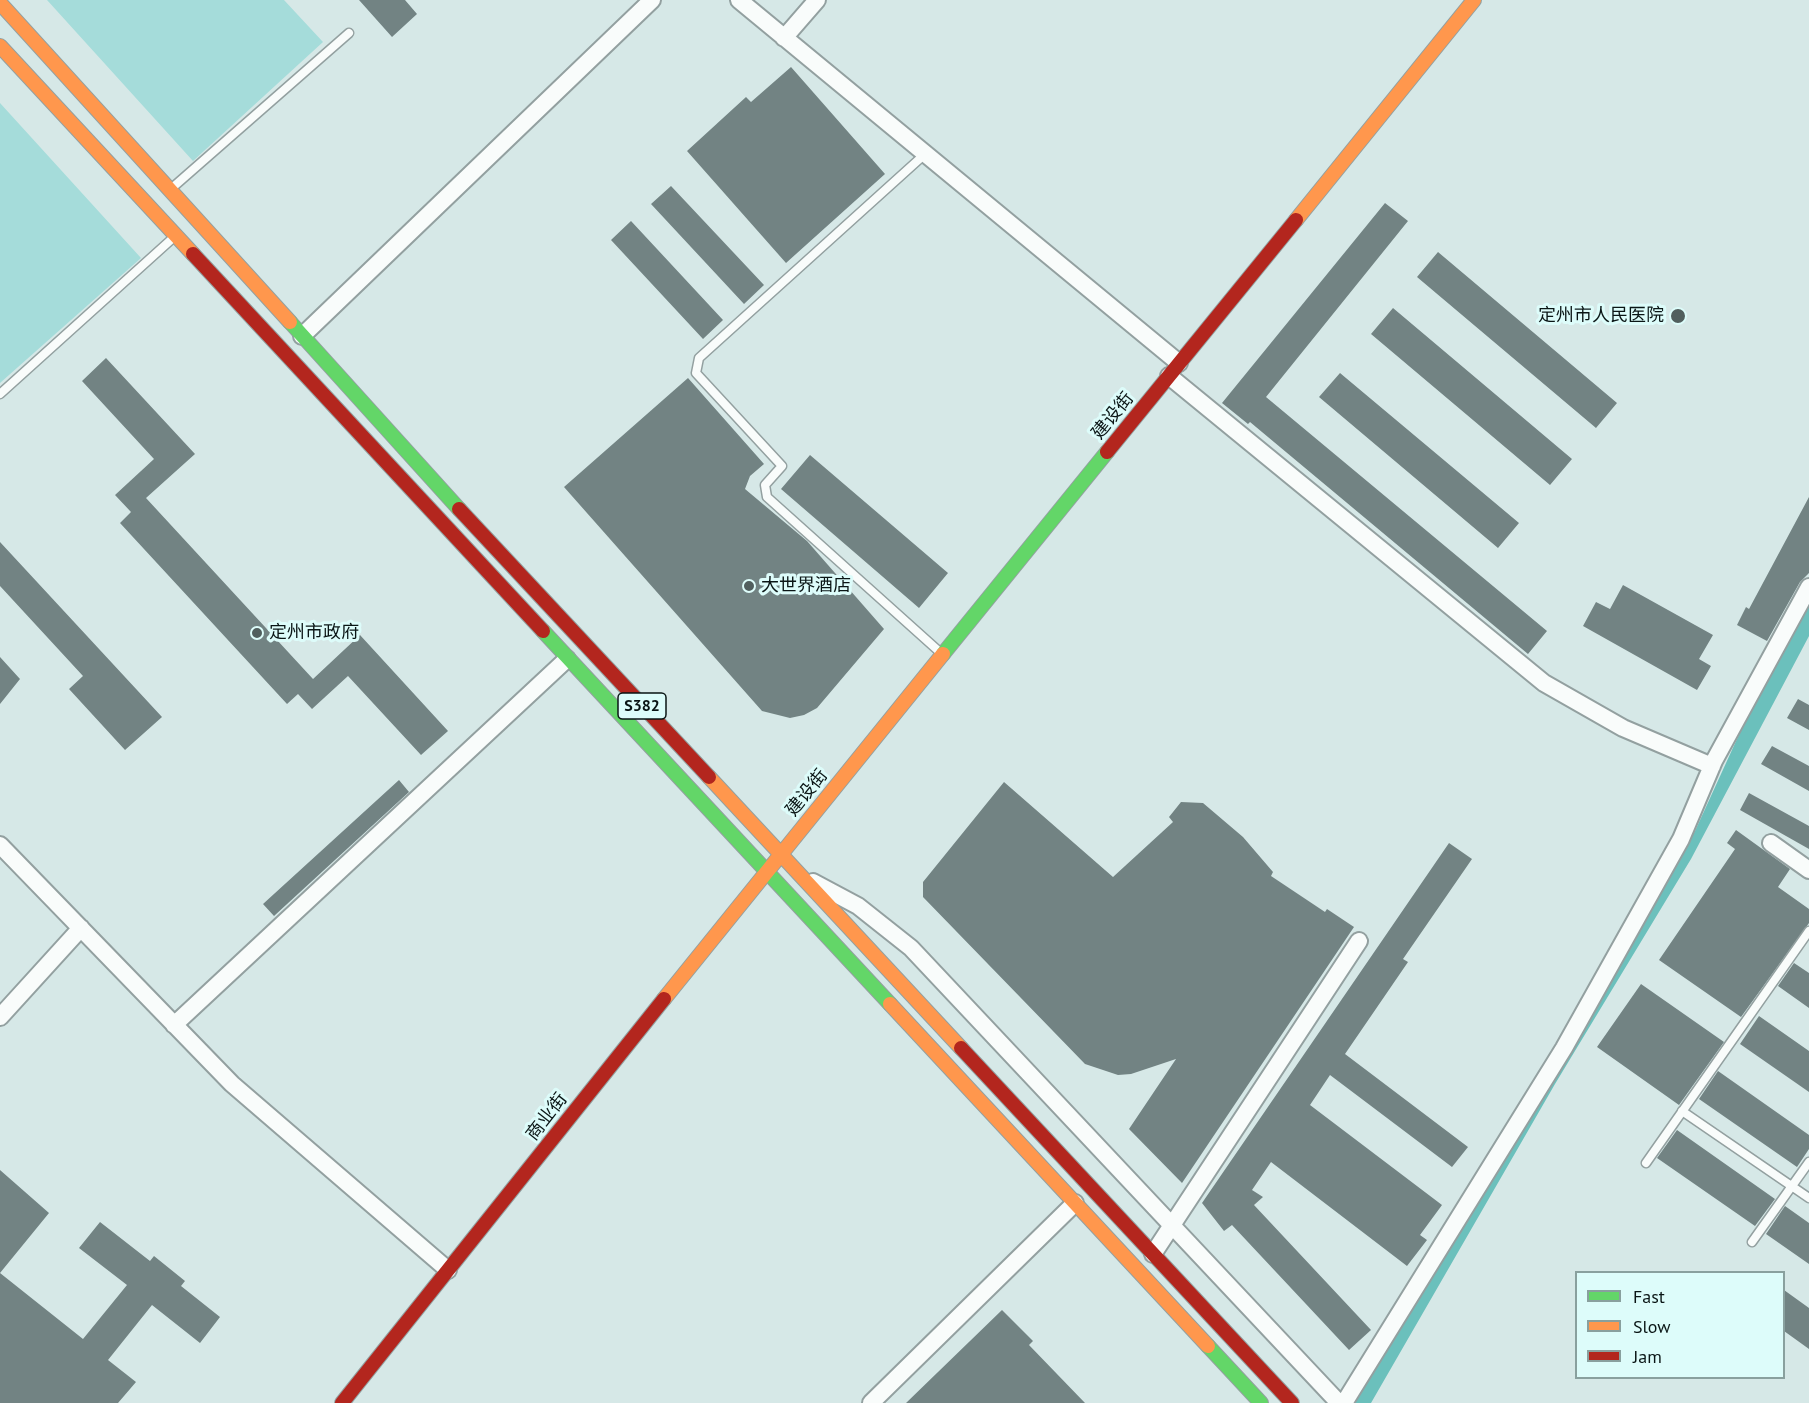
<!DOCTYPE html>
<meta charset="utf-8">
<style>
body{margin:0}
#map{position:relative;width:1809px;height:1403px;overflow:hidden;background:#d6e8e7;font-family:"PT Sans",sans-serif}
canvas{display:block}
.legend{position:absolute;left:1575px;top:1271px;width:210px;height:108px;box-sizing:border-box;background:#ddfcfa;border:2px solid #89a09e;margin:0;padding:8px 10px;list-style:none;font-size:18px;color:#0a1515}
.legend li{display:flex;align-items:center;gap:12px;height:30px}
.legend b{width:30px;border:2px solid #89a09e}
</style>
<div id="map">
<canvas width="1809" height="1403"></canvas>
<ul class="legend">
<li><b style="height:8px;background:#63d668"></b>Fast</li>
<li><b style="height:8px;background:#ff974d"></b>Slow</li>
<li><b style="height:8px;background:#b3261e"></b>Jam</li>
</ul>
</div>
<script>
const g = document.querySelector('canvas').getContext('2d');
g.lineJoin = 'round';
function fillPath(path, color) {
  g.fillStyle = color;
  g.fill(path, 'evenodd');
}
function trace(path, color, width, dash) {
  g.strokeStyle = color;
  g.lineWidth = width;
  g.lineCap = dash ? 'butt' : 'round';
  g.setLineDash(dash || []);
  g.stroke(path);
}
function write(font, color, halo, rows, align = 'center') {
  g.font = font + ' "PT Sans","Noto Sans SC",sans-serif';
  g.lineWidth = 6;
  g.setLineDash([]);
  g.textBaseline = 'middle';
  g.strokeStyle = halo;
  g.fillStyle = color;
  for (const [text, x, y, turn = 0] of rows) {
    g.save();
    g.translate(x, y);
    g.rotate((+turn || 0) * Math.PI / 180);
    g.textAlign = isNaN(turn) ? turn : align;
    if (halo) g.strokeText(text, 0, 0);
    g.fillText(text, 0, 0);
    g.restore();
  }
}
fillPath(new Path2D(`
 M47,0H284L323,42L193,161Z
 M0,103L141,258L0,383Z`), '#a5dcda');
fillPath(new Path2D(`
 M1809,602V636L1691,859L1555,1084L1371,1403H1353L1695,831L1763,682Z`), '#6bc0bc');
fillPath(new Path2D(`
 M359,0H405L417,14L392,37Z
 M791,67L885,174L786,263L687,151L746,97L751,102Z
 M671,186L764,285L744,304L651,204Z
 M1385,203L1408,221L1266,397L1547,631L1528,654L1250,422L1248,424L1222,403Z
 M631,221L723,320L703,339L611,240Z
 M1438,252L1617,403L1596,428L1417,277Z
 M1393,308L1572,459L1550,485L1371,334Z
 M106,358L195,454L146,498L313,679L360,635L448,731L421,755L348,676L312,709L298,694L287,704L120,523L131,512L115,495L154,459L82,381Z
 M1340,373L1519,523L1498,548L1319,397Z
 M688,378L764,464L750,476L745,489L807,541L884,629L817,708L804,715L790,718L762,711L564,487Z
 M810,455L948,573L919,608L781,489Z
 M1809,497V573L1800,582L1767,641L1737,625L1746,607L1749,609Z
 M0,542L162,717L125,750L69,689L83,676L0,586Z
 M1623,585L1713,635L1699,659L1711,666L1697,690L1583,626L1596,602L1610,609Z
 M0,657L20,679L0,704Z
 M1798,699L1809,705V730L1787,718Z
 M1772,746L1809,766V791L1761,764Z
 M399,780L409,792L274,916L263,904Z
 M1004,782L1113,877L1173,822L1169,817L1181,802L1203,803L1243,837L1273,872L1271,876L1325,912L1327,909L1354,927L1182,1183L1129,1129L1176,1059L1131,1074L1118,1075L1085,1064L923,897V882Z
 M1749,793L1809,826V849L1740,810Z
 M1736,830L1790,869L1778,887L1809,909V923L1741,1017L1659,960L1735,849L1727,843Z
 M1449,843L1472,859L1403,959L1408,962L1345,1054L1468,1147L1452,1167L1330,1075L1310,1105L1442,1205L1420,1235L1427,1240L1407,1266L1271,1162L1252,1190L1263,1197L1254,1205L1371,1330L1349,1350L1232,1225L1224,1231L1202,1203Z
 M1794,963L1809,973V1008L1778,986Z
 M1641,984L1724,1042L1679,1105L1597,1047Z
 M1759,1016L1809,1051V1092L1740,1044Z
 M1718,1071L1809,1135V1149L1797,1167L1699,1099Z
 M1677,1130L1775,1199L1755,1226L1657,1158Z
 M0,1170L49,1213L0,1273L83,1339L127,1285L79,1248L100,1222L150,1261L154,1256L185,1281L181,1286L220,1317L200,1343L152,1305L108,1360L136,1382L118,1403H0Z
 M1785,1206L1809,1223V1264L1766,1234Z
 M1784,1290L1809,1308V1349L1784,1331Z
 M1002,1310L1033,1341L1029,1345L1085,1403H906Z`), '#728383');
const lane = new Path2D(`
 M925,154L699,358L696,373L782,466L765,485L767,497L942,654
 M172,188L349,33
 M0,394L173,238
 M1682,1111L1809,1198
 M1646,1163L1809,931
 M1752,1242L1809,1162`);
const street = new Path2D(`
 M739,0L1179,363
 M784,38L817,0
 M302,336L652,0
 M1169,376L1544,683L1623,728L1712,766
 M1771,843L1809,870
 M0,845L232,1084L448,1270
 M813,882L858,906L911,948L1339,1403
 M0,1017L81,928
 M174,1025L567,659
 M1153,1254L1359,941
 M871,1403L1075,1203
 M1344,1403L1564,1048L1681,839L1714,761L1809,587`);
const fast = new Path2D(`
 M290,322L459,509
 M543,631L890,1004
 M943,654L1107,452
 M1208,1346L1261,1403`);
const slow = new Path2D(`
 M0,3L290,322
 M0,46L193,254
 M1296,220L1474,0
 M709,777L961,1048
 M664,999L943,654
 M890,1004L1208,1346`);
const jam = new Path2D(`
 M193,254L543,631
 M1107,452L1296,220
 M459,509L709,777
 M961,1048L1292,1403
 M342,1403L664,999`);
trace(lane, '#93a0a0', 11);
trace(street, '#93a0a0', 20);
trace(fast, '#93a0a0', 16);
trace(slow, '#93a0a0', 16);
trace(jam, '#93a0a0', 16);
trace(lane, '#f9fcfb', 8);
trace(street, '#f9fcfb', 16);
trace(fast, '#63d668', 14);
trace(slow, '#ff974d', 14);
trace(jam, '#b3261e', 14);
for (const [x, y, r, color] of [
 [1678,316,8,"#515f5e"],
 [749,586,6,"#515f5e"],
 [257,633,6,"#515f5e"]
]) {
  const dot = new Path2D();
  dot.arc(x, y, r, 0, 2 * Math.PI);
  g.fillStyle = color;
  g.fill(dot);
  trace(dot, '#ddfcfa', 2);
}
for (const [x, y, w] of [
 [642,706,48]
]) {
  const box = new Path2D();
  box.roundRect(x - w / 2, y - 13, w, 26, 4.5);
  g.fillStyle = '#ddfcfa';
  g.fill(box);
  trace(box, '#0a1515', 1.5);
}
write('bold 16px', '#0a1515', null, [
 ["S382",642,706]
]);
write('18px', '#0a1515', '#ddfcfa', [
 ["定州市人民医院",1664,316,"right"],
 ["大世界酒店",761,586],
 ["定州市政府",269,633]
], 'left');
write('18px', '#0a1515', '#ddfcfa', [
 ["建设街",1113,416,-51],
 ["建设街",807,793,-51],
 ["商业街",547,1117,-52]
]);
</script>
